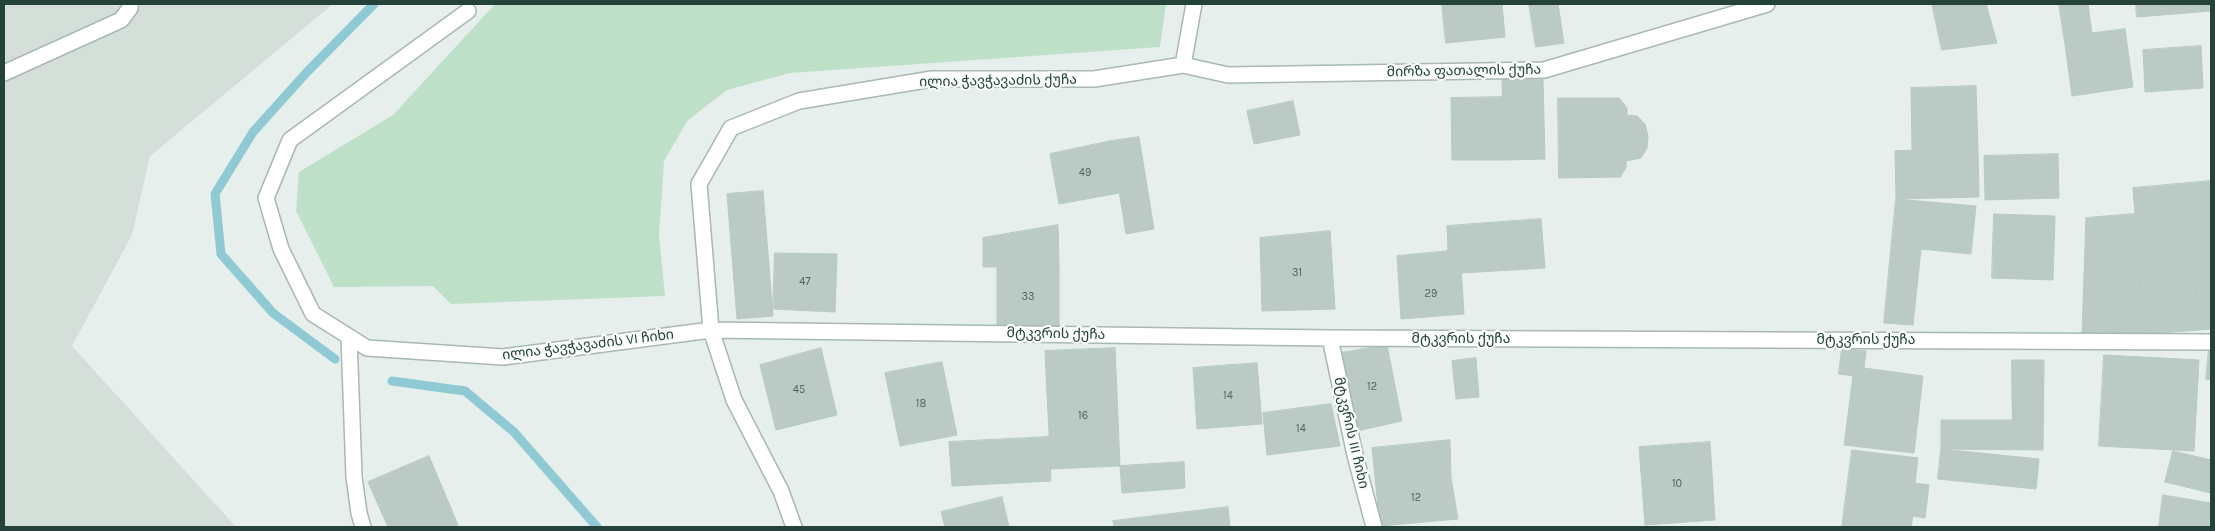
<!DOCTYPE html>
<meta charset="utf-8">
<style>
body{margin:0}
#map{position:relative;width:2215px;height:531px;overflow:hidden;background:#e6efeb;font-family:Karla,sans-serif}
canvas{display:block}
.frame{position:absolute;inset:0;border:5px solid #24423a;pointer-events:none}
</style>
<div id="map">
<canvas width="2215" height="531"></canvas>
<div class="frame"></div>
</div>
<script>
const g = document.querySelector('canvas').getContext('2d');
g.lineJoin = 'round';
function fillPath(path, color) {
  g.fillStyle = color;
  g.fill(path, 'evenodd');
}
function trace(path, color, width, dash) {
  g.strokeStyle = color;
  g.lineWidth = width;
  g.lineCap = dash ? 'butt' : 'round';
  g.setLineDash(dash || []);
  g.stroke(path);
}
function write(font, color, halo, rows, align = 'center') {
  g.font = font + ' Karla,"Noto Sans Georgian",sans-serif';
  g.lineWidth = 4.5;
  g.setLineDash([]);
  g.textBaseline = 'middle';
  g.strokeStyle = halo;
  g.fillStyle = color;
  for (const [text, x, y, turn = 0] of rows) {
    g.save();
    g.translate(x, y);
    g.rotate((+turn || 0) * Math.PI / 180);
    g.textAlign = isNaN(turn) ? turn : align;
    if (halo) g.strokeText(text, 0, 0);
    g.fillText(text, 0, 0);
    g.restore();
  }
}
fillPath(new Path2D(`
 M4,4H333L150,156L132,235L72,346L236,527H4Z`), '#d4dfda');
fillPath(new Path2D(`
 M495,4H1166L1160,47L790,73L727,90L688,120L664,161L659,235L665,296L451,304L433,286L334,287L296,211L299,172L393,115Z`), '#bfe0c8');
trace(new Path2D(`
 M335,359L273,313L221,254L215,194L253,132L307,72L374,4
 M392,381L465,391L514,432L597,527`), '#8ec9d4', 9);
const building = new Path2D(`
 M1442,4H1502L1505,37L1446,43Z
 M1529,4H1558L1564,43L1536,47Z
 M1932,4H1986L1997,43L1942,50Z
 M2059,4H2088L2092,34L2064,37Z
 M2136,4H2211V11L2137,17Z
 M2125,29L2133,87L2072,96L2064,37Z
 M2201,46L2203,88L2145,92L2143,50Z
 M1543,79L1545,159L1504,160L1502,80Z
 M1976,86L1978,149L1912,150L1911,88Z
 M1503,97L1504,160H1452L1451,98Z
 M1558,98H1619L1627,108V115L1637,116L1645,124L1648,136L1647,148L1641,158L1626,161V168L1620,177L1559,178Z
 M1293,101L1300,135L1254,144L1247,111Z
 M1139,137L1154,229L1126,234L1111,141Z
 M1111,141L1119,193L1059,204L1050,154Z
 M1978,149L1979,197L1896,199L1895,151Z
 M2058,154L2059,198L1985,200L1984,156Z
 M2211,181V329L2199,330L2188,183Z
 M2188,183L2199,330L2144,334L2133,188Z
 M763,191L773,316L737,319L727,194Z
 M1896,199L1976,206L1971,254L1921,249L1913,325L1884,323Z
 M1994,214L2055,216L2053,280L1992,278Z
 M2135,214L2144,334L2082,335L2086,218Z
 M1541,219L1545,268L1462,273L1460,250L1448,251L1447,226Z
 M1058,225L1059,266L983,267V238Z
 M1330,231L1335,309L1262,311L1260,238Z
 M1460,250L1464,314L1401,319L1397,256Z
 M775,253L837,254L835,312L773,309Z
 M1059,266V327H997V267Z
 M1387,345L1402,421L1357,431L1341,353Z
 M821,348L837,415L776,430L760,365Z
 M1115,348L1117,393L1047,395L1045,351Z
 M1842,348L1866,351L1864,368L1923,376L1914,453L1844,445L1853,376L1839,374Z
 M2209,349H2211V380L2206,379Z
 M2104,355L2199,360L2194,451L2099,446Z
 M1476,358L1479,397L1456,399L1452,361Z
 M2012,360H2044L2043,450L1941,449V420H2012Z
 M942,362L957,435L900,446L885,373Z
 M1257,363L1262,424L1197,429L1193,368Z
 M1117,393L1120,466L1051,469L1047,395Z
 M1331,404L1340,446L1267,455L1263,413Z
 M1049,437L1051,481L952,486L949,442Z
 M1450,440L1451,478L1458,519L1380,526L1372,448Z
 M1710,442L1715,520L1645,525L1639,447Z
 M1941,449L2039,459L2036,489L1938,479Z
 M1852,450L1918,458L1915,483L1929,485L1925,518L1913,516L1911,527H1842Z
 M2173,451L2211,460V493L2165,482Z
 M429,456L458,525L453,527H388L368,482Z
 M1184,462L1185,488L1122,493L1120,466Z
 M2163,495L2211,503V527H2159Z
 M1002,497L1009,527H945L941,512Z
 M1228,507L1230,527H1114L1113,521Z`);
fillPath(building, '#bbcac4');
trace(building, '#b8c9c2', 1);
const lane = new Path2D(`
 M468,11L290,140L266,198L281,249L313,314L367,348L503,357L711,330
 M4,73L121,20L130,8V4
 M349,337L354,477L359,513L363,527`);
const street = new Path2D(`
 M1183,65L1228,75L1544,70L1767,4
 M711,330L1330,338L2211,342
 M1330,338L1355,455L1374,527
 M794,527L781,491L734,400L711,330L699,184L731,128L799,101L932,79H1094L1183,65L1194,4`);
trace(lane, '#a8b8b2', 18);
trace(street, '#a8b8b2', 18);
trace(lane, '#fff', 15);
trace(street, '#fff', 15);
write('11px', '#4a645c', null, [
 ["49",1085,173],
 ["31",1297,273],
 ["47",805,282],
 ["29",1431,294],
 ["33",1028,297],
 ["12",1372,387],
 ["45",799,390],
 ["14",1228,396],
 ["18",921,404],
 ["16",1083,416],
 ["14",1301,429],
 ["10",1677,484],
 ["12",1416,498]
]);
write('14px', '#24423a', '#f7fbf9', [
 ["მირზა ფათალის ქუჩა",1464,71,-1],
 ["ილია ჭავჭავაძის ქუჩა",998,81,-1],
 ["მტკვრის ქუჩა",1056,334,1],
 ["მტკვრის ქუჩა",1461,339],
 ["მტკვრის ქუჩა",1866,340],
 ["ილია ჭავჭავაძის VI ჩიხი",588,345,-7],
 ["მტკვრის III ჩიხი",1351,433,77]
]);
</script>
